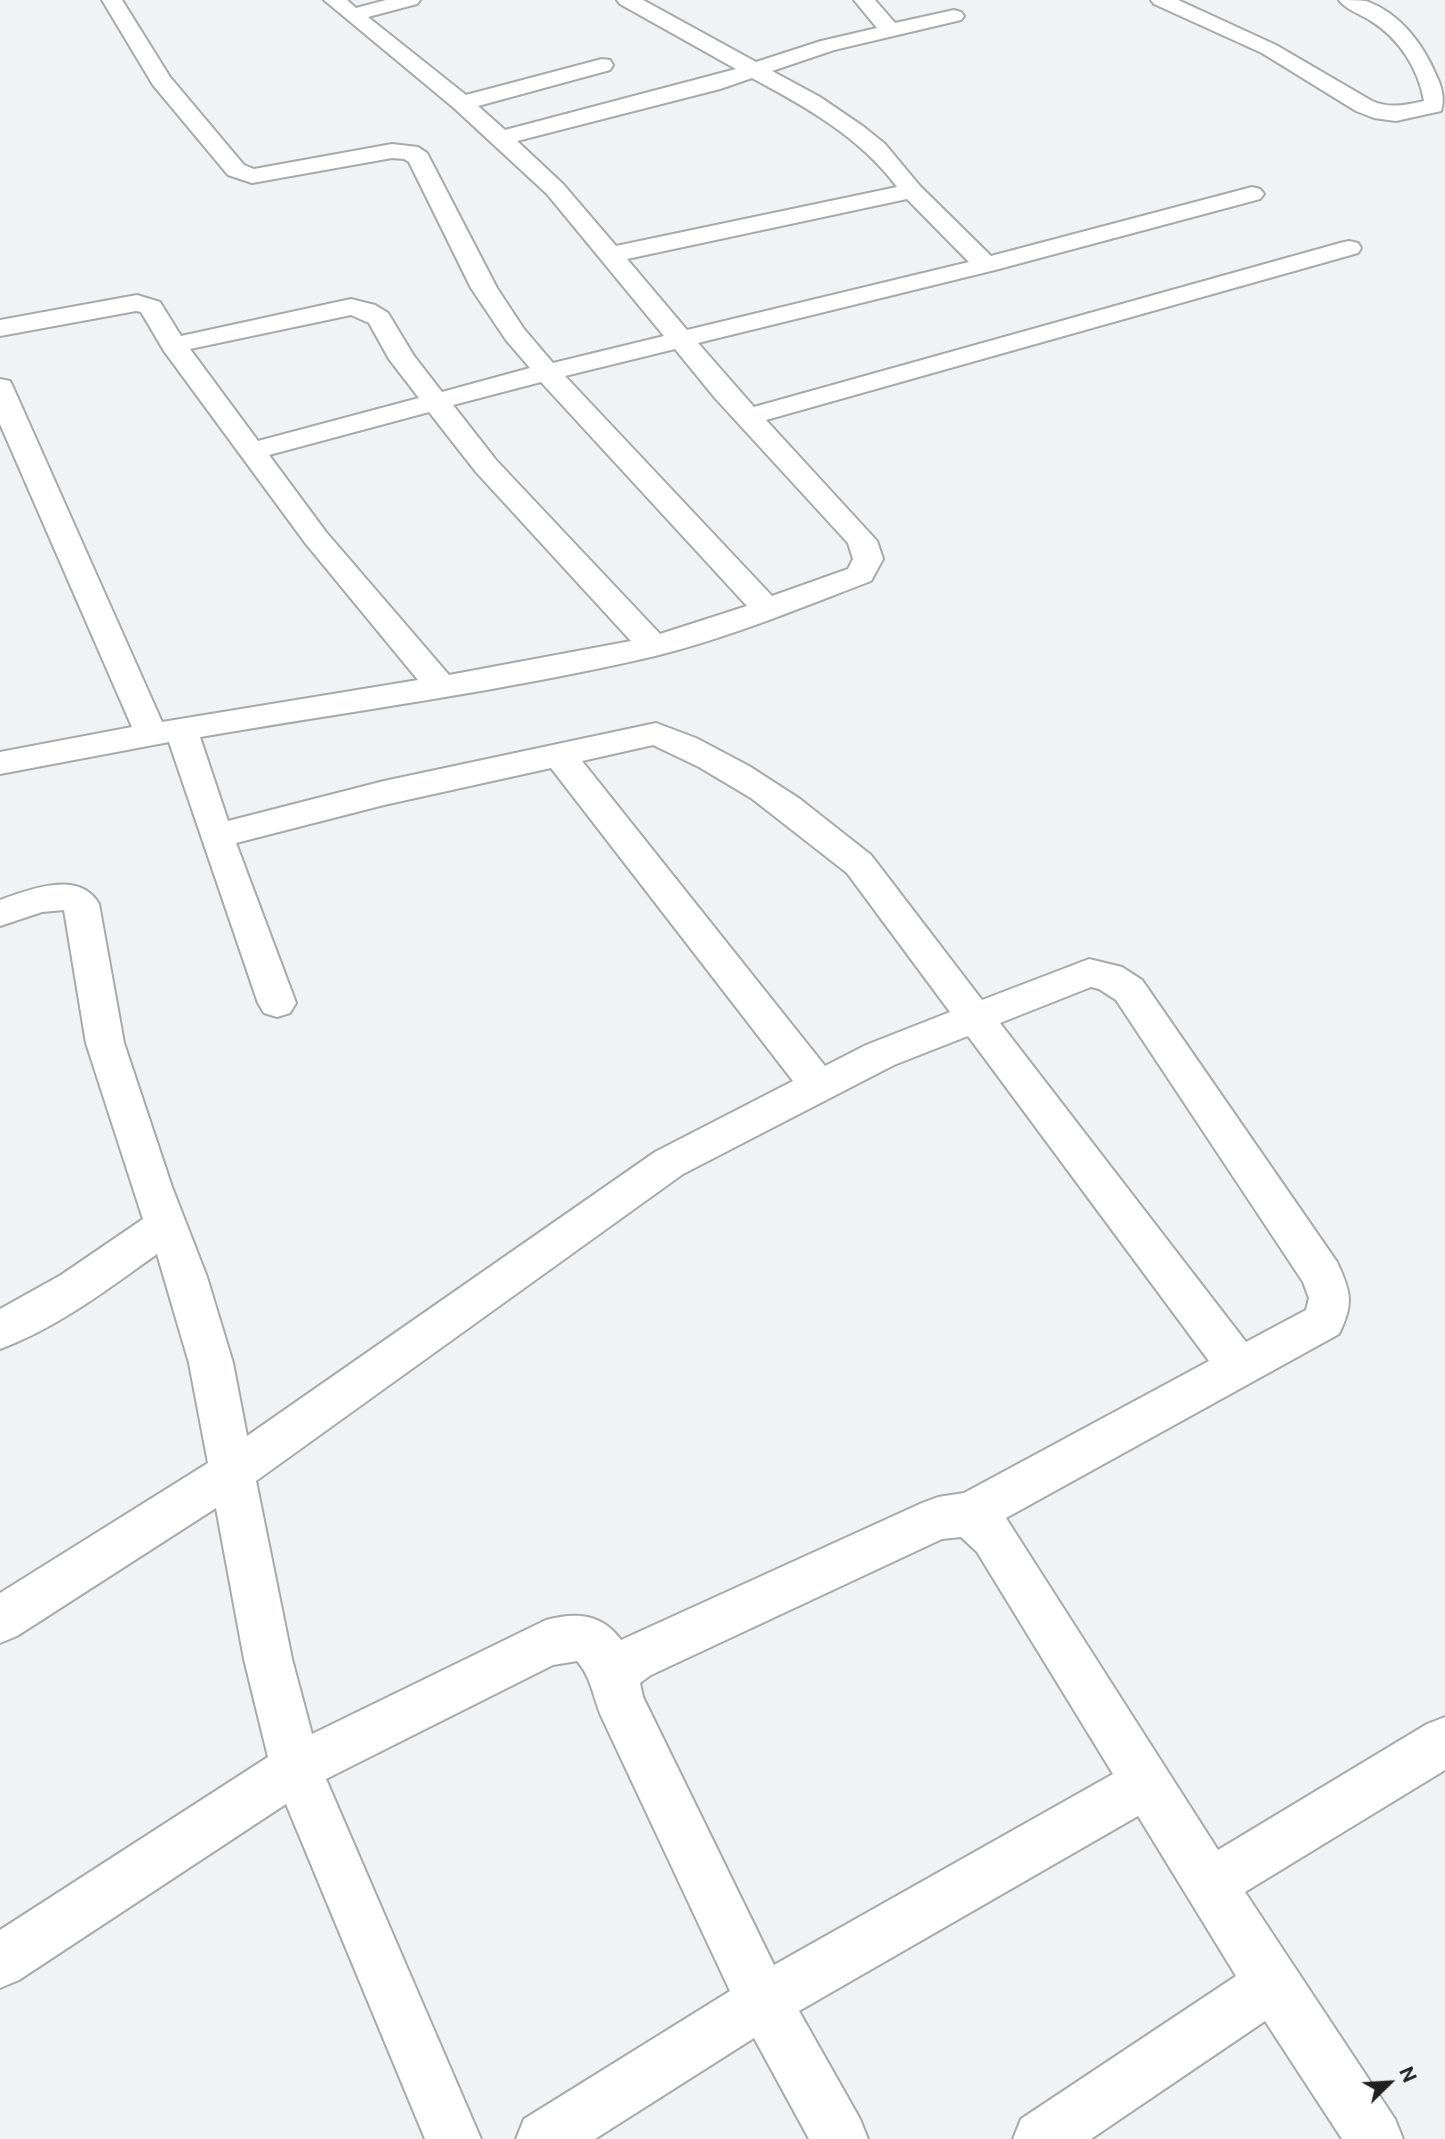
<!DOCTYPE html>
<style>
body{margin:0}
#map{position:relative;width:1445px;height:2139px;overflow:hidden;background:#f1f2f3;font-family:"Public Sans",sans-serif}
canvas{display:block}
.north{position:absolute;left:1354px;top:2048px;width:70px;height:70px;-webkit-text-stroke:5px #f1f2f3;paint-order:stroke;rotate:66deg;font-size:19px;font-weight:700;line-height:28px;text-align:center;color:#202021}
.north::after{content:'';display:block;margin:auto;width:24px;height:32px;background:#202021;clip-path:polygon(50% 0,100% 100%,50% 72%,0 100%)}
</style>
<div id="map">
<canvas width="1445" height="2139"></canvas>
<div class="north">N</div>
</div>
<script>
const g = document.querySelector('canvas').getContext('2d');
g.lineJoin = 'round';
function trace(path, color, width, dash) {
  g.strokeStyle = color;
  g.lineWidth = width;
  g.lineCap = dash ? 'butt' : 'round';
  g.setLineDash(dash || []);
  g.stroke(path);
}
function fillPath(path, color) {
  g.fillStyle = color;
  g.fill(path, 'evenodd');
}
const street = new Path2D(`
 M102,0H122L170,77L244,165L254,169L392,144L418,147L427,153L497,288L524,329L553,363L664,336L547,194L454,108L324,0H347L356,8L386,0H420L417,4L368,17L466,95L602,59L610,60L613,65L610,70L478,106L505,130L736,69L620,4L617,0H643L756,62L821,41L877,28L854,0H875L895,23L954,10L961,12L964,16L961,20L834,50L772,71L820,97L864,127L885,144L920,186L991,256L1252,187L1260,189L1264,194L1260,199L995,270L698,343L754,407L1340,243L1349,241L1358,243L1361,248L1358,253L766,420L877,541L883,559L871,581C800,608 728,638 655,656C505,691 351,711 200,737L228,821L384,781L656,723L696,738L749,766L800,799L871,855L982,1000L1089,959L1122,967L1142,980L1337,1262C1351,1292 1354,1304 1339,1334L1006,1518L1218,1850L1427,1724L1445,1717V1770L1245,1892L1395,2119L1403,2139H1342L1265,2021L1091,2139H1013L1021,2119L1236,1976L1138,1816L799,2011L860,2119L868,2139H809L754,2038L595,2139H516L524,2119L730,1991L602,1718C593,1698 592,1678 577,1661L553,1665L326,1779L481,2139H425L286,1804L19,1980L0,1988V1930L268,1757L244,1659L216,1508L17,1636L0,1643V1593L208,1463L189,1363L157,1254C108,1289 57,1328 0,1349V1309L61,1275L143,1219L86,1043L64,910L42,912L0,926V900C29,890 79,869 99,904L124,1043L172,1187L207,1277L233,1363L247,1436L655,1152L793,1081L551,768L384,805L236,843L296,1003L290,1013L277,1017L264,1013L258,1003L169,742L0,774V752L132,727L0,424V379L10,381L13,387L162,722L418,680L306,544L164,351L141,312L136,311L0,336V320L137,295L160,302L181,336L351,299L375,305L388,313L414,356L442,392L530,368L506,340L471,288L409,162L404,159L392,158L252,183L228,175L153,85ZM752,78C806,107 860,137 897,187L616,246L563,184L517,141L720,89ZM907,199L969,262L687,330L627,259ZM351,315L369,323L389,359L419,398L258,441L190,349ZM675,349L715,398L848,543L853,559L848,569L772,596L565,376ZM541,382L747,606L660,634L496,460L453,405ZM429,412L476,472L631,641L449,675L326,532L269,455ZM653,745L699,767L751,798L847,873L950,1012L866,1045L825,1066L582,761ZM1091,987L1099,989L1116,1000L1303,1282L1309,1298L1306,1310L1246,1342L1000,1023ZM968,1036L1209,1361L964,1493L938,1497L922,1503L621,1640C602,1613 575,1612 546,1620L312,1734L292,1659L256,1481L683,1174L894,1065ZM961,1537L977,1552L1113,1774L774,1965L643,1697L640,1683L651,1675L942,1539Z
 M1151,0H1178L1276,45L1372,101C1391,109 1405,105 1424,101C1419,70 1399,38 1371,21C1361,14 1346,10 1339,0C1347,0 1358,0 1366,1C1400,13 1423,44 1436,75C1442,87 1445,99 1441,111L1396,121L1374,118L1356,111L1262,53L1154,4Z`);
trace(street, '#a8a9aa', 4);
fillPath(street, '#fff');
</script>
